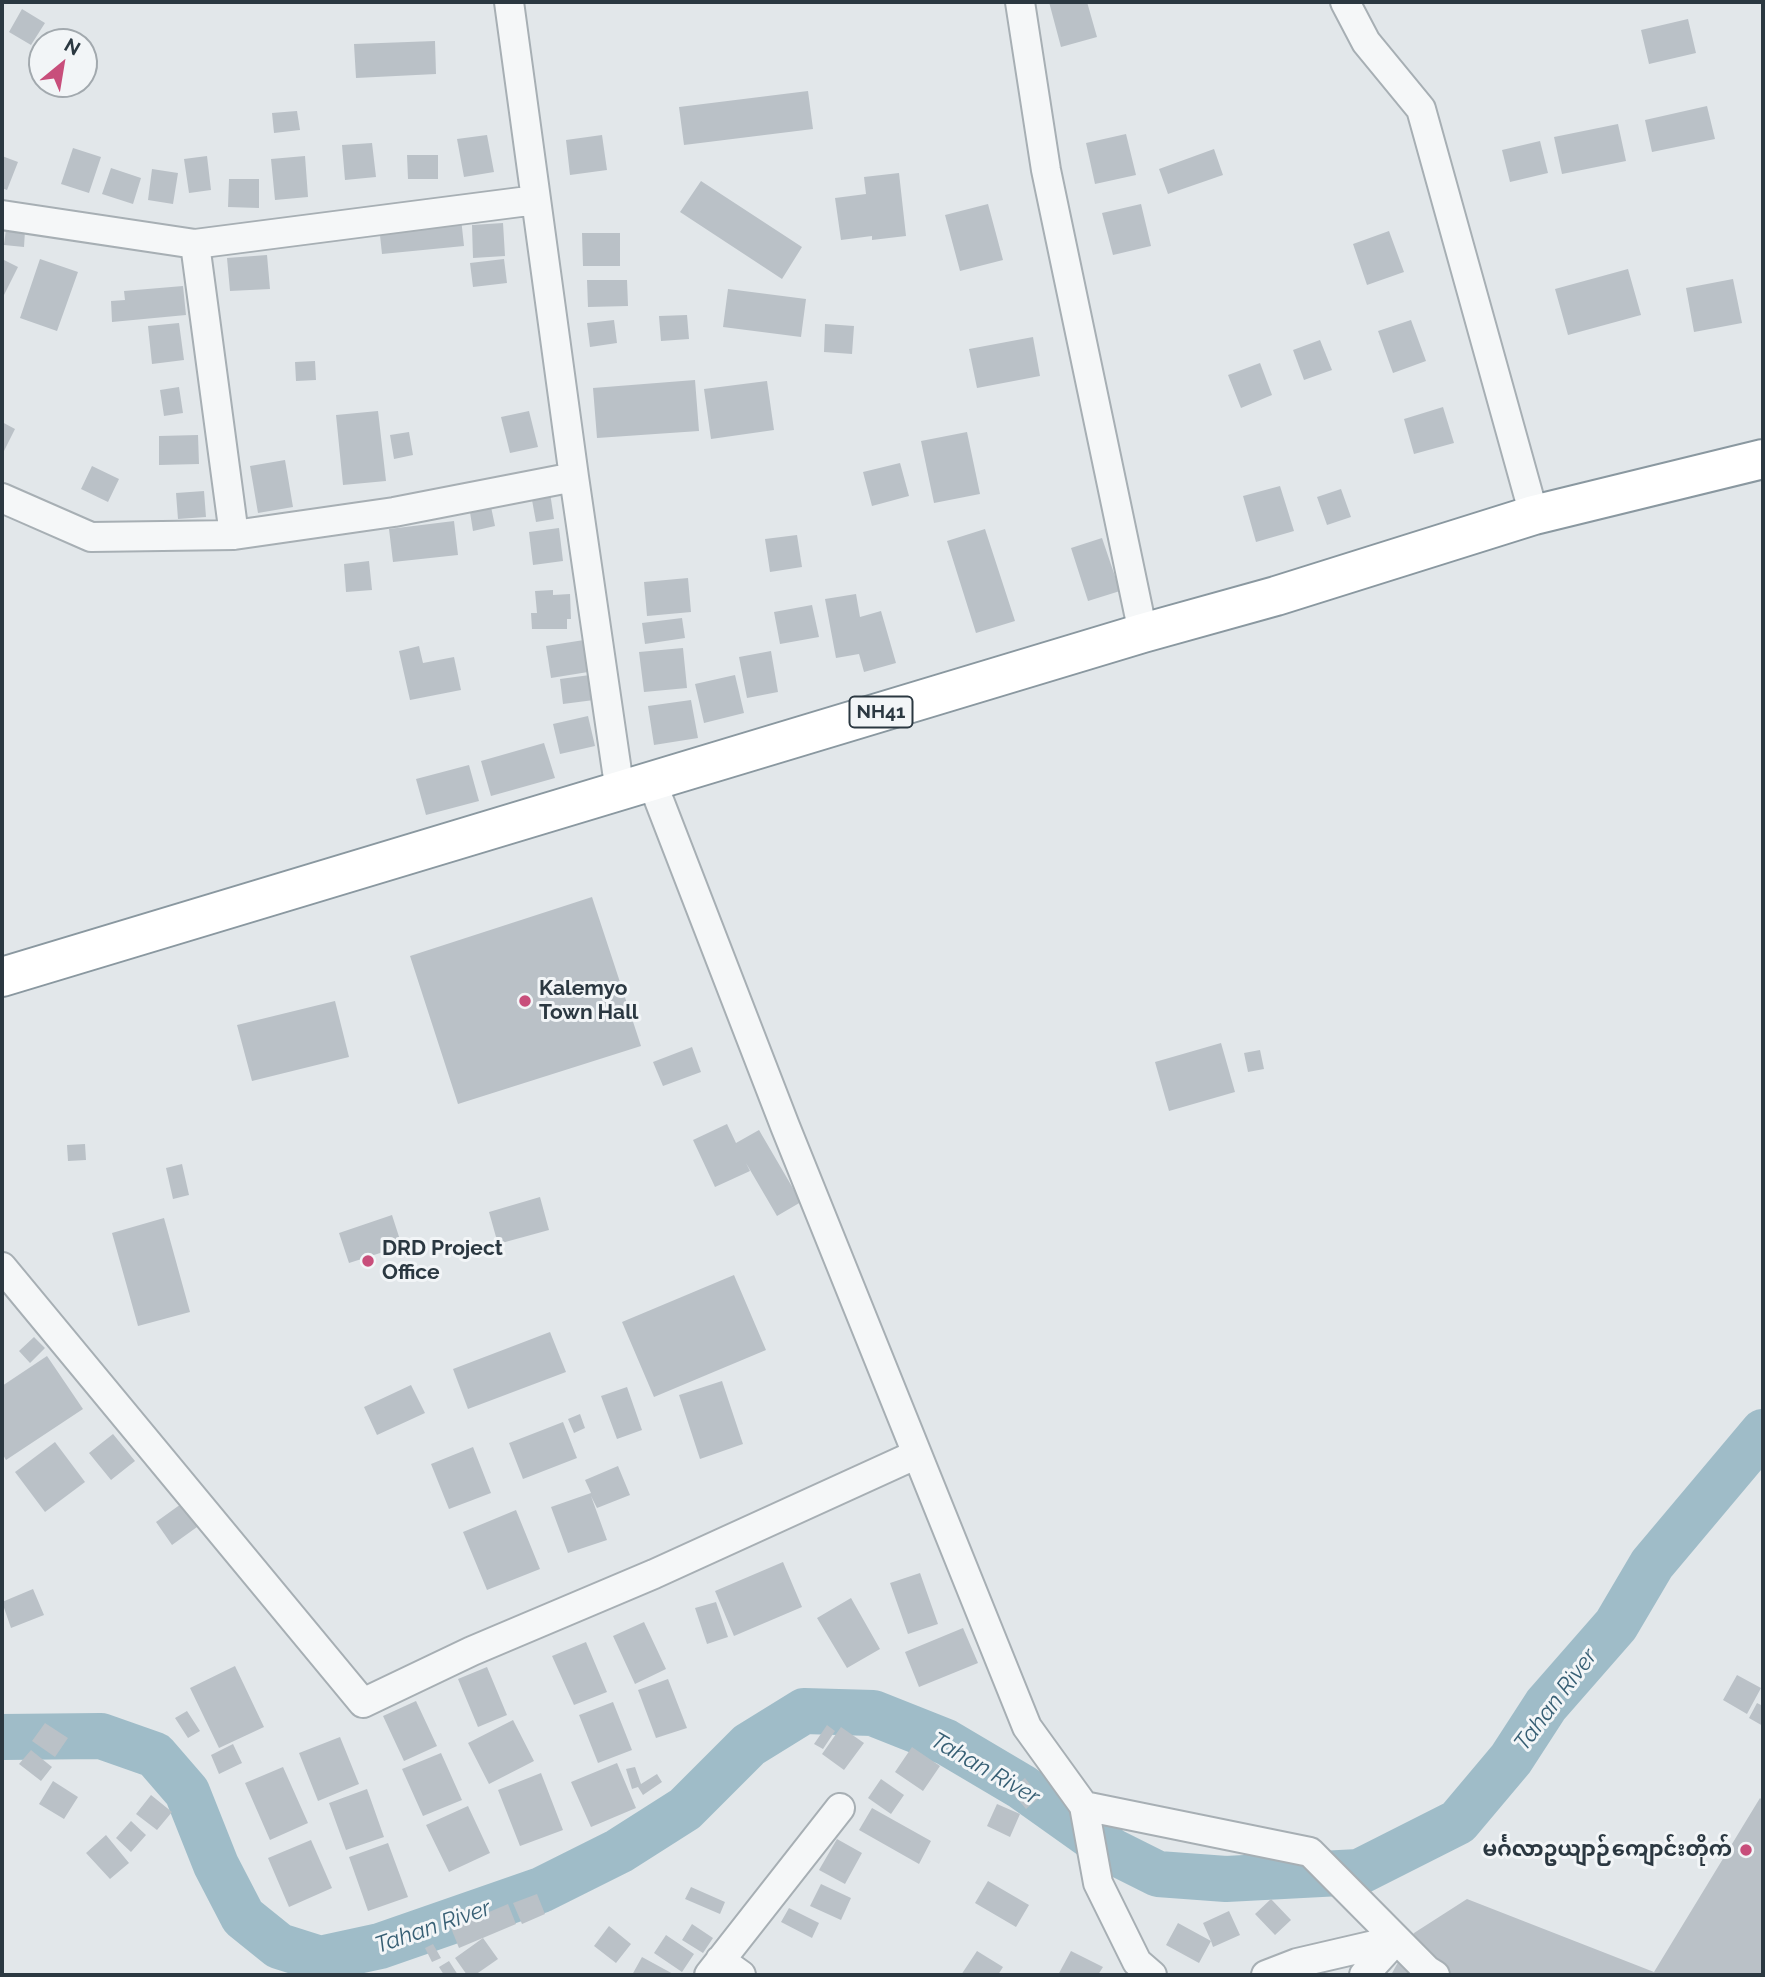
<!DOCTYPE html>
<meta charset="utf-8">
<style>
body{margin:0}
#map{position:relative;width:1765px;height:1977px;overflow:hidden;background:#e2e7ea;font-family:Raleway,sans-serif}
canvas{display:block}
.frame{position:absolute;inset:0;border:4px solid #2b3841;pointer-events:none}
.north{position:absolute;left:28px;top:28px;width:70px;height:70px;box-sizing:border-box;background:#f2f5f7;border:2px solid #a2a9ae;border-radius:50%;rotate:30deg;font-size:19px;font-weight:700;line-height:28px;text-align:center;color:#2b3841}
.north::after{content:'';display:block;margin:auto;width:24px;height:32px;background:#c84e7b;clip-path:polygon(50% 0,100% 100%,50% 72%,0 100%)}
</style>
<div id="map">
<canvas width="1765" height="1977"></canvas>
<div class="frame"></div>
<div class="north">N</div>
</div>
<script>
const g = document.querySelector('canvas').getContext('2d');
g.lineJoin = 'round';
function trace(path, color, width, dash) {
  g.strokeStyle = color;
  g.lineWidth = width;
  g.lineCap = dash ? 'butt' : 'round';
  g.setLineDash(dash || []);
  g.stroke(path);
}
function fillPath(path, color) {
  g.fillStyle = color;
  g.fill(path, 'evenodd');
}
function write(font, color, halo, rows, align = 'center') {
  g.font = font + ' Raleway,"Noto Sans Myanmar",sans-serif';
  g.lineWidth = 6;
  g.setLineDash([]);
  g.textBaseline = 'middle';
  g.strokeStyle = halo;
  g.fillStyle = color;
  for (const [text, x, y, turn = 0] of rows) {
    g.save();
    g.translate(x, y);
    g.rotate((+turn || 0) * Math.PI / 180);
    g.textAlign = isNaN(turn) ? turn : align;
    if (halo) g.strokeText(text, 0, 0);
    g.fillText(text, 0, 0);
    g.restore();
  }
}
trace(new Path2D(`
 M2,1737L101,1736L155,1755L187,1792L216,1865L243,1917L279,1946L320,1959L380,1946L541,1890L619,1851L685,1809L749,1745L804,1711L873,1713L946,1742L1022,1787L1112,1851L1158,1874L1226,1879L1359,1872L1458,1822L1511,1759L1546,1705L1616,1625L1652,1564L1763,1432`), '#9fbcc8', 46);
fillPath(new Path2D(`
 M1049,2H1087L1097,37L1061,47Z
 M22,9L45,23L31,45L9,32Z
 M1688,19L1696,53L1649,64L1641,30Z
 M435,41L436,74L356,78L354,44Z
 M808,91L813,129L684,145L679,107Z
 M1707,106L1715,139L1652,152L1645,120Z
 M297,111L300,130L274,133L272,113Z
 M1618,124L1626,161L1562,174L1554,137Z
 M1126,134L1136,175L1095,184L1086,143Z
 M487,135L494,172L464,177L457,139Z
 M602,135L607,170L570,175L566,140Z
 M1540,141L1548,173L1510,182L1502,150Z
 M372,143L376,177L345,180L342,145Z
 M73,148L101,157L89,193L61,184Z
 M1214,149L1223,175L1168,194L1159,169Z
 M407,155H438V179H408Z
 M2,156L18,162L7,190L2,188Z
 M207,156L211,190L189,193L184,159Z
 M305,156L308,197L275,200L271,159Z
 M111,168L141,178L133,204L102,194Z
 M152,169L178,173L173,204L148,200Z
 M899,173L906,236L872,240V236L841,240L835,198L866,194L864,177Z
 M229,179H259V208L228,207Z
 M701,181L802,247L782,279L680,212Z
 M988,204L1003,260L960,271L945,215Z
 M1141,204L1151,246L1113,255L1102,213Z
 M461,218L464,246L382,254L379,226Z
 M503,223L505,256L473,258L472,225Z
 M6,229L25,231L24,247L4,245Z
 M1389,231L1404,272L1367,285L1353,244Z
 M582,233H620V266H583Z
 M267,255L270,289L230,291L227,258Z
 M2,259L18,267L2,299Z
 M40,259L78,272L57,331L20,318Z
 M504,259L507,283L473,287L470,263Z
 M1628,269L1641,315L1568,335L1555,289Z
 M1733,279L1742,323L1694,332L1686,288Z
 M587,280H627L628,306L588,307Z
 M183,286L186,315L112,322L111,301L125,300L124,291Z
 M728,289L806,299L801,337L723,327Z
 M687,315L689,339L661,341L659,316Z
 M614,320L617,343L590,347L587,323Z
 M1411,320L1426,361L1393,373L1378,331Z
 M179,323L184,360L152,364L148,326Z
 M825,324L854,326L852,354L824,352Z
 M1033,337L1040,376L977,388L969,349Z
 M1320,340L1332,370L1304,380L1293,350Z
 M315,361L316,380L296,381L295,362Z
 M1260,363L1272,395L1241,408L1228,375Z
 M695,380L699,431L597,438L593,388Z
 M767,381L774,430L711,439L704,389Z
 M179,387L183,413L164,416L160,390Z
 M1443,407L1454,443L1414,454L1404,419Z
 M378,411L386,481L343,485L336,415Z
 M529,411L538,447L510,453L501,417Z
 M2,422L15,429L2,455Z
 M409,432L413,455L394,459L390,435Z
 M967,432L980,494L934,503L921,441Z
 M198,435L199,464L159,465V436Z
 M285,460L293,507L258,513L250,466Z
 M900,463L909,496L872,506L863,472Z
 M92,466L119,479L108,502L81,489Z
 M549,486L554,519L536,522L530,489Z
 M1280,486L1294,531L1256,542L1243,496Z
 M1341,489L1351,517L1327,525L1317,497Z
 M204,491L206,517L178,519L176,493Z
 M490,502L495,526L473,531L469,506Z
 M454,521L458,555L393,562L389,529Z
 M559,528L563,561L533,565L529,532Z
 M985,529L1015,621L976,633L947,541Z
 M797,535L802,567L770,572L765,539Z
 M1102,538L1120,591L1088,601L1071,548Z
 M369,561L372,590L346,592L344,564Z
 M688,578L691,612L647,616L644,582Z
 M553,590V595L570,594L571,619H567V629H532L531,613H537L535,591Z
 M856,594L860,617L881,611L896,663L864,672L859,654L836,658L825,599Z
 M812,605L819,637L780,644L774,612Z
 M682,618L685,638L645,644L642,623Z
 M584,640L588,672L551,678L546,646Z
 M419,646L423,663L454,657L461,690L410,700L399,651Z
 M683,648L687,688L644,692L639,652Z
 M771,651L778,692L747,698L739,657Z
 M590,675L594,700L563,704L560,679Z
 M735,675L744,713L704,723L695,684Z
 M691,700L698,738L654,745L648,706Z
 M588,716L595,746L560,754L553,724Z
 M544,743L555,778L491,796L481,761Z
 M469,765L479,801L426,815L416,779Z
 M592,897L641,1046L458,1104L410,956Z
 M335,1001L349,1057L252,1081L237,1025Z
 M1221,1043L1235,1092L1169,1111L1155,1062Z
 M692,1047L701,1072L663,1086L653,1062Z
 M1260,1050L1264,1069L1248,1072L1244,1053Z
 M727,1124L736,1143L759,1130L801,1202L777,1216L746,1163L750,1171L715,1187L693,1140Z
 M85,1144L86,1160L68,1161L67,1145Z
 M182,1164L189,1195L173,1199L166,1168Z
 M540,1197L549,1230L498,1244L489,1212Z
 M392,1215L402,1246L349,1263L339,1233Z
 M164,1218L190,1312L138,1326L112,1233Z
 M734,1275L766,1350L654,1397L622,1322Z
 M550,1332L566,1372L468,1409L453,1369Z
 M34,1337L45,1348L30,1363L19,1351Z
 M47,1356L83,1409L6,1460L2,1453V1386Z
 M722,1381L743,1444L700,1459L679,1395Z
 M411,1385L425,1413L377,1435L364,1407Z
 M627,1387L642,1430L617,1439L601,1396Z
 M580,1414L585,1428L574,1433L568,1419Z
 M563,1422L577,1458L523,1479L509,1443Z
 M113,1434L135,1461L111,1480L89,1453Z
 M55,1442L85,1482L45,1512L15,1472Z
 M473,1447L491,1493L449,1509L431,1464Z
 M618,1466L630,1495L597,1508L591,1496L607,1540L568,1553L551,1507L591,1493L585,1480Z
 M188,1499L204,1522L172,1545L156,1522Z
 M516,1510L540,1569L487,1590L463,1532Z
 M783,1562L802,1607L734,1636L715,1591Z
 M920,1573L938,1624L908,1634L890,1583Z
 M33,1589L44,1615L11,1628L2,1602Z
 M851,1598L880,1649L847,1668L817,1618Z
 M716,1602L728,1637L707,1644L695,1608Z
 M644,1622L666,1669L635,1684L613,1636Z
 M963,1628L978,1663L919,1687L905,1652Z
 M586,1642L607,1692L574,1705L552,1656Z
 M235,1666L264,1727L219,1748L190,1688Z
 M487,1667L507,1715L478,1727L458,1679Z
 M1737,1675L1761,1688L1747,1714L1723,1700Z
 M668,1679L687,1728L656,1738L638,1690Z
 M416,1701L437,1746L404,1761L383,1716Z
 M613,1702L632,1750L598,1763L579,1715Z
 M1757,1703L1763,1706V1726L1749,1718Z
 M187,1711L200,1731L188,1738L175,1718Z
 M513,1720L534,1761L489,1784L468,1743Z
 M45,1723L68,1738L55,1757L32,1741Z
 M827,1725L835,1731L823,1749L814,1744Z
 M841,1727L864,1743L844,1770L822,1754Z
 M340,1737L359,1784L318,1801L299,1753Z
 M233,1744L242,1763L219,1774L211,1755Z
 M912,1747L940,1766L923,1791L895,1772Z
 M31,1750L52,1767L41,1781L19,1764Z
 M441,1753L462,1800L423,1816L402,1769Z
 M617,1763L636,1808L591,1827L571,1782Z
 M283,1767L308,1823L270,1840L245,1783Z
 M635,1767L641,1784L657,1774L662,1782L643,1795L638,1787L632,1789L626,1769Z
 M541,1773L563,1830L520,1846L498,1790Z
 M1025,1778L1040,1797L1026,1809L1010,1790Z
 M881,1779L904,1795L891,1814L868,1798Z
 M53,1781L78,1797L64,1819L39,1804Z
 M367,1789L384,1837L346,1850L329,1803Z
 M151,1795L172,1812L157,1830L136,1814Z
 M1760,1798L1763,1801V1975H1391L1414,1933L1467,1899L1654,1972Z
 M997,1804L1020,1814L1010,1837L987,1826Z
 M468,1806L490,1853L449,1872L426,1825Z
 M872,1808L931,1841L919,1864L859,1830Z
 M131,1821L146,1835L131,1852L116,1838Z
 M106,1835L129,1863L110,1879L86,1853Z
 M837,1839L862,1853L845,1884L819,1870Z
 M311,1840L332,1888L289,1907L268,1858Z
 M388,1843L408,1897L368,1911L349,1857Z
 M988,1881L1029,1905L1016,1927L975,1903Z
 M821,1884L851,1898L841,1920L810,1906Z
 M691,1887L725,1902L720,1914L685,1899Z
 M537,1894L545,1914L522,1924L513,1903Z
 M1271,1899L1291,1920L1275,1935L1255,1914Z
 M508,1904L516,1924L459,1948L451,1928Z
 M789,1908L819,1923L812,1938L781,1922Z
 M1229,1911L1240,1935L1213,1947L1211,1941L1199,1963L1166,1945L1178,1923L1211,1941L1203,1923Z
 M692,1924L713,1938L703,1953L682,1940Z
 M609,1926L631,1944L616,1963L594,1946Z
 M666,1935L694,1954L682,1972L654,1953Z
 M483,1938L498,1959L475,1975H467L455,1958Z
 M433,1944L441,1958L432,1962L425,1948Z
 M977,1951L1003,1967L998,1975H961Z
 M1071,1951L1103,1967L1098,1975H1058Z
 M642,1957L675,1975H632Z
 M449,1961L458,1975H444L439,1967Z`), '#bac1c7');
const minor = new Path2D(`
 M509,2L574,477L620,792
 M1020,2L1046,170L1143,633
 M1345,2L1366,42L1421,109L1534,515
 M2,215L195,244L536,200
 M195,244L234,535
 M2,498L91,537L234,535L394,512L574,477
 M652,782L785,1126L1027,1727L1084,1806L1310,1852L1427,1970L1435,1975
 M2,1267L363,1703L472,1651L654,1574L915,1455
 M1084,1806L1098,1883L1137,1962L1152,1975
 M720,1960L741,1975
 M709,1975L840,1808
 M1266,1975L1297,1963L1396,1940
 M1364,1975L1396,1940`);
const highway = new Path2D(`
 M2,977L1143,633L1276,596L1534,515L1763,459`);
trace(minor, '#a7afb4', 32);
trace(highway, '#8a98a0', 42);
trace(minor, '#f5f7f8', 28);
trace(highway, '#fff', 38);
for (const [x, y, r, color] of [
 [525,1001,7,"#c84e7b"],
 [368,1261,7,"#c84e7b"],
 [1746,1850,7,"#c84e7b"]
]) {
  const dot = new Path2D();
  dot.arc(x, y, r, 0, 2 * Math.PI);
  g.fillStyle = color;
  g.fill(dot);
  trace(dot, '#f2f5f7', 2.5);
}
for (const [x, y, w] of [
 [881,712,63]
]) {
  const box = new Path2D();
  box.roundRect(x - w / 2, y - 15.5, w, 31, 5);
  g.fillStyle = '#f2f5f7';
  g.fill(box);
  trace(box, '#2b3841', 2);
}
write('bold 19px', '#2b3841', null, [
 ["NH41",881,712]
]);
write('bold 21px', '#2b3841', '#f2f5f7', [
 ["Kalemyo",539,989],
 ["Town Hall",539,1013],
 ["DRD Project",382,1249],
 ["Office",382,1273],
 ["မင်္ဂလာဥယျာဉ်ကျောင်းတိုက်",1732,1850,"right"]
], 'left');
write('italic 23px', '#375f74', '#f2f5f7', [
 ["Tahan River",1556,1700,-53],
 ["Tahan River",985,1769,30],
 ["Tahan River",433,1927,-19]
]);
</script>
